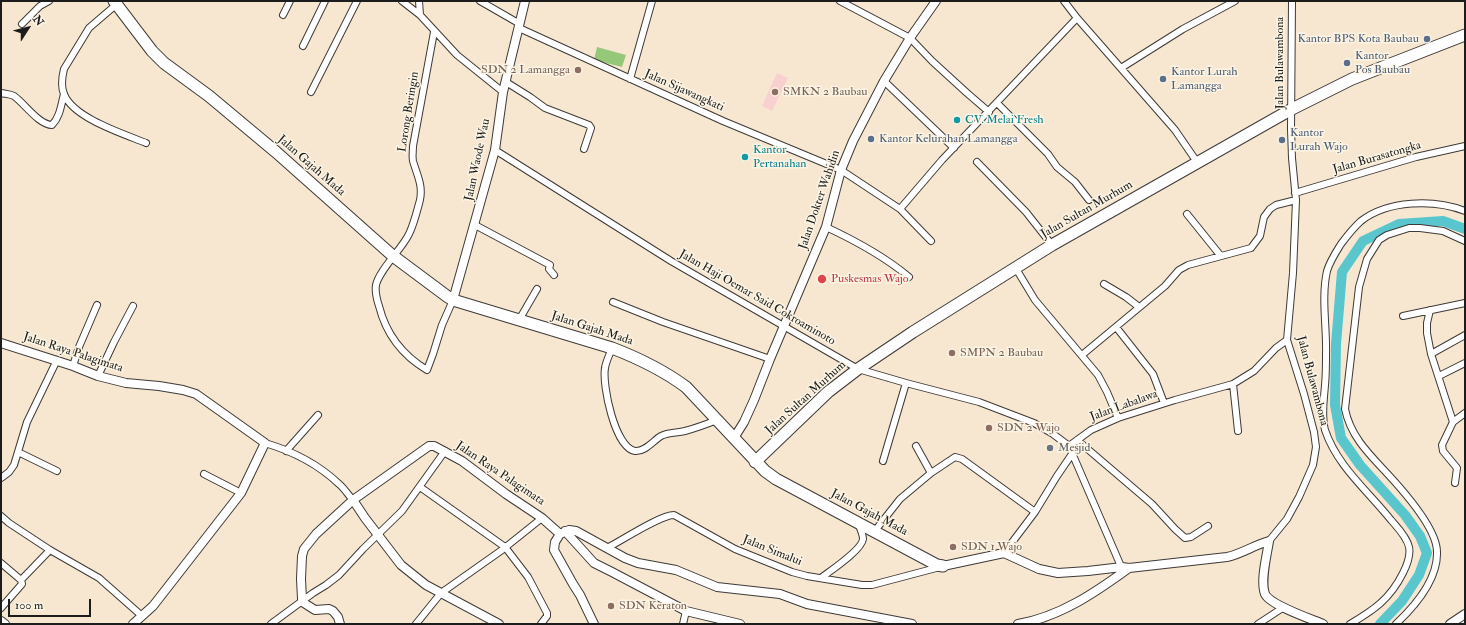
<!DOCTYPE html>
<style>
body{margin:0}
#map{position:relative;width:1466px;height:625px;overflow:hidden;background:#f8e7d0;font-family:"IM FELL Double Pica",serif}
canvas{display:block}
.frame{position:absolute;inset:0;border:2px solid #1c1c1c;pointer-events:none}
.north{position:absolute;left:8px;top:8px;width:40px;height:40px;-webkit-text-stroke:3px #fcf5e5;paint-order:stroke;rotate:54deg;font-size:11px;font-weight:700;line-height:16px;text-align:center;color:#1c1c1c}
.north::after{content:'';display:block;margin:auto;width:14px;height:18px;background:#1c1c1c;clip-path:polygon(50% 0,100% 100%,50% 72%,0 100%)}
.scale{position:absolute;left:8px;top:599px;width:83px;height:18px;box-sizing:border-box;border:2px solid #1c1c1c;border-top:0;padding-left:5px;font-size:12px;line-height:14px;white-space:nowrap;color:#1c1c1c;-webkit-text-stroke:3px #fcf5e5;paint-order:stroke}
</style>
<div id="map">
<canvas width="1466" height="625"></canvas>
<div class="frame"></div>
<div class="north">N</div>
<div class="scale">100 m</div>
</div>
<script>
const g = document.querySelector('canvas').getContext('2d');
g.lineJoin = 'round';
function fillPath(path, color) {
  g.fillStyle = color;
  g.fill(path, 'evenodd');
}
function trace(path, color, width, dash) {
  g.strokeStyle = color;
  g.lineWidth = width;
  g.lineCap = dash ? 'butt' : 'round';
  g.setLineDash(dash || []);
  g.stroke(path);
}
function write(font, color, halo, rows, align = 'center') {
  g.font = font + ' "IM FELL Double Pica",serif';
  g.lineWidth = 3;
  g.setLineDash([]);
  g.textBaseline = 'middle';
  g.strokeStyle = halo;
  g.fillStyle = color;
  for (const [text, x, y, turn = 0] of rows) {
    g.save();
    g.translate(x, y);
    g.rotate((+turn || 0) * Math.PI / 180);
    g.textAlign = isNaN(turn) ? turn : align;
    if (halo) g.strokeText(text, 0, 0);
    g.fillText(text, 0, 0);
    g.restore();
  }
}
fillPath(new Path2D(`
 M777,73L788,78L772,111L762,106Z`), '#f7d0cf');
fillPath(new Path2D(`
 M597,47L626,55L622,67L594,60Z`), '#95c979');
trace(new Path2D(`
 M1380,624L1402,601L1419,575L1427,553L1420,536L1405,515L1360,465L1341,438L1335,405L1336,344L1342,272L1363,241L1399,224L1443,221L1465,229`), '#59c6ce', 10);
const street = new Path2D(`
 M402,1L420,15L457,55L503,92
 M419,1L420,15
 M480,1L520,24
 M840,1L910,38L932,61L967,93L989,112
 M1064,1L1077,18
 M117,4L89,28L64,69C62,77 61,87 64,94C73,118 124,134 146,143
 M283,15L290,1
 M22,24L40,6L49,1
 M519,28L723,121L841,170L900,209L931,241
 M434,32L413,146C413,151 412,157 413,161C417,175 423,185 420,200C417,211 414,224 409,234C402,249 379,270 376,285C375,291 377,300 379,306C386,334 402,355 427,370L433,354L442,325L453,300
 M303,46L325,1
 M1121,68L1183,29L1235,1
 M630,79L652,1
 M884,81L954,148
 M506,82L530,97L545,108L589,125L591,128L584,149
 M311,92L357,1
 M1,93C5,94 10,94 14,96C24,103 39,125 52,125C60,117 61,105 64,94
 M997,103L1048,154L1057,167L1075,182L1089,200
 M495,150L671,261L858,369L906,383L979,402L1034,423L1053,434L1069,446L1123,571
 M977,162L1026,212L1052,245
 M1295,193L1416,157L1465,146
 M900,209L942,160L1077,18L1175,130L1197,162
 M1187,214L1220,255
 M475,225L550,265L549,269L554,275
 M826,227C856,241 884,256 909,277
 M1015,267L1035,300L1098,375L1107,392L1118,418
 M1104,284L1126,297L1139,307
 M613,302L663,322L770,359
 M1430,310L1427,323V333L1431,354L1453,422
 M1403,316L1465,303
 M519,320L537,289
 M1116,327L1153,374L1164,403
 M612,348C610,354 606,361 605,368C602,385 615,448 635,451C645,452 653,441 661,436C668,432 677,433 685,431C696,428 707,424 717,420
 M1431,354L1465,335
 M1082,355L1165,286L1179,270L1188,265L1251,248L1260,236L1264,217L1270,209L1276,205L1296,200
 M73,366L79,347L97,305
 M98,376L114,342L133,306
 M1439,376L1465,363
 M1233,384L1238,431
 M1077,440L1152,504L1175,529L1185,538L1191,537L1208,526
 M265,443C292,451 318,464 339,484C345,489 348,495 353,500
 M916,446L931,473
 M1069,446L1091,430L1118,418L1175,400L1233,384L1254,371L1276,348L1287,340
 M286,451L318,415
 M18,452L57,471
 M883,461L906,383
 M204,474L241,493
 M1,478L9,472L14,465L27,422L57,360
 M1455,483L1457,468L1443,451L1442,445L1453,422L1465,413
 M420,487L505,547L528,577L547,613V616L541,624
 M1,516L9,523L50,550L99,578L142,616
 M874,532L900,499L931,473L955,457L962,459L1035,512
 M1269,541L1287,519L1299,497L1313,465L1316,447L1314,432L1304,394L1287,340L1293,273L1296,200L1292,158L1291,129L1292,1
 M607,548C621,541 660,515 674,515L735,549L792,572L807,576L862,585H872L940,567
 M1004,553L1035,512L1057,476L1072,454
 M1,563L21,580L50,550
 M821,578C830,571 862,550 863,539C863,534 860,528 858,523
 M1,608L22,584L21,580
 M271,624L313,593L326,585L339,575L363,549L402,511L445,451
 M416,624L441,593L502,550L542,518
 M683,624L686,611
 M1258,624L1284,607
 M1350,624C1374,610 1390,599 1403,573C1407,565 1411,556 1409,547C1407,537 1397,527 1391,520C1368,491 1337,466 1325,430C1321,415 1324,400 1325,385C1326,375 1326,365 1326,355C1327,328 1321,298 1327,271C1330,261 1336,252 1341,244C1347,236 1353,228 1361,221C1388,200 1434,199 1465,211
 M1396,624C1415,606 1438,579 1437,552C1437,527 1400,487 1383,469C1366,451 1350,434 1345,409L1359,287L1367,259L1379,240L1387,235L1409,228H1420L1443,231L1465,241`);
const secondary = new Path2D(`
 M453,300L495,150L503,92L525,1
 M1,343L73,366L98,376L126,383L159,386L183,390L196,394L265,443L241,493L153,606L133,624
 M734,438L744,422L754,400L770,359L826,227L841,170L853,141L884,81L910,38L936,1
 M353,500L365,518L401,565L426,585L499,624
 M565,531L594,563L612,572L686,611L740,624
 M943,566L1004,553L1039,569L1058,573L1088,571L1122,567L1129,568L1227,557C1242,554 1254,545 1269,541C1267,555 1260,581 1265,594C1270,605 1311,619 1323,624
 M1,621L5,624
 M340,624L338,617L333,611L329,609L315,610L304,603L302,599L301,579L302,556L304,549L316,534L353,500L429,446H434L462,461L506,494L542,518L560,534
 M594,624L580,595L573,584L554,550L555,542L560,534L569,530L576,531L625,558L638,563L676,570L717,587L780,594L807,604L912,624
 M1018,624C1060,617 1096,592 1129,568
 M1450,624L1465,614`);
const highway = new Path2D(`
 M114,1L152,51L164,63L209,96L276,152L393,256L448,297L453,300L612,348C638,358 663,370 686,387L765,471L776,479L937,565L943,566
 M755,462L828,392L858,369L913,332L1052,245L1292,109L1352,79L1465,35`);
trace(street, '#3d3a37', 8);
trace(secondary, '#3d3a37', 10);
trace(highway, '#3d3a37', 13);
trace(street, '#fff', 6);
trace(secondary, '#fff', 8);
trace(highway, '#fff', 11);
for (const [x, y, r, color] of [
 [1427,39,4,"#5c6f8a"],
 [1347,63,4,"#5c6f8a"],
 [578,70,4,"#8d6e63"],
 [1163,79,4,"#5c6f8a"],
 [775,92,4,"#8d6e63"],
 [957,120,4,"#0f9aa8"],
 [871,139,4,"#5c6f8a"],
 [1282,140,4,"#5c6f8a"],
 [745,157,4,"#0f9aa8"],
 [822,279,5,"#e0444e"],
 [952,353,4,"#8d6e63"],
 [989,428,4,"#8d6e63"],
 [1050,448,4,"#6b7280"],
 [953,547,4,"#8d6e63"],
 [611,606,4,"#8d6e63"]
]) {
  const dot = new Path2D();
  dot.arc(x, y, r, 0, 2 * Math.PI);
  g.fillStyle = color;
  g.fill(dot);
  trace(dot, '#fcf5e5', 1.5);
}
write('12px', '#4e5e75', '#fcf5e5', [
 ["Kantor BPS Kota Baubau",1419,39,"right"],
 ["Kantor",1355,56],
 ["Pos Baubau",1355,70],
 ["Kantor Lurah",1171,72],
 ["Lamangga",1171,86],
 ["Kantor",1290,133],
 ["Lurah Wajo",1290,147],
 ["Kantor Kelurahan Lamangga",879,139]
], 'left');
write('12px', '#1c1c1c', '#fcf5e5', [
 ["Jalan Bulawambona",1280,63,-90],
 ["Jalan Sijawangkati",684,91,24],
 ["Lorong Beringin",409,112,-81],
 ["Jalan Burasatongka",1377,158,-16],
 ["Jalan Waode Wau",478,160,-78],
 ["Jalan Gajah Mada",311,166,41],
 ["Jalan Dokter Wahidin",820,200,-71],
 ["Jalan Sultan Murhum",1087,210,-30],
 ["Jalan Haji Oemar Said Cokroaminoto",757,298,30],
 ["Jalan Gajah Mada",592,329,18],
 ["Jalan Raya Palagimata",73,353,18],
 ["Jalan Bulawambona",1312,381,75],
 ["Jalan Sultan Murhum",806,398,-42],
 ["Jalan Labalawa",1124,406,-20],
 ["Jalan Raya Palagimata",500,474,34],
 ["Jalan Gajah Mada",869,513,28],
 ["Jalan Simalui",772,551,22]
]);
write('12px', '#785e54', '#fcf5e5', [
 ["SDN 2 Lamangga",570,70,"right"],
 ["SMKN 2 Baubau",783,92],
 ["SMPN 2 Baubau",960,353],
 ["SDN 2 Wajo",997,428],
 ["SDN 1 Wajo",961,547],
 ["SDN Keraton",619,606]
], 'left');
write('12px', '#0d838f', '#fcf5e5', [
 ["CV. Melai Fresh",965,120],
 ["Kantor",753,150],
 ["Pertanahan",753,164]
], 'left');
write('12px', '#be3a42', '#fcf5e5', [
 ["Puskesmas Wajo",831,279]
], 'left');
write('12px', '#5b616d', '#fcf5e5', [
 ["Mesjid",1058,448]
], 'left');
</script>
